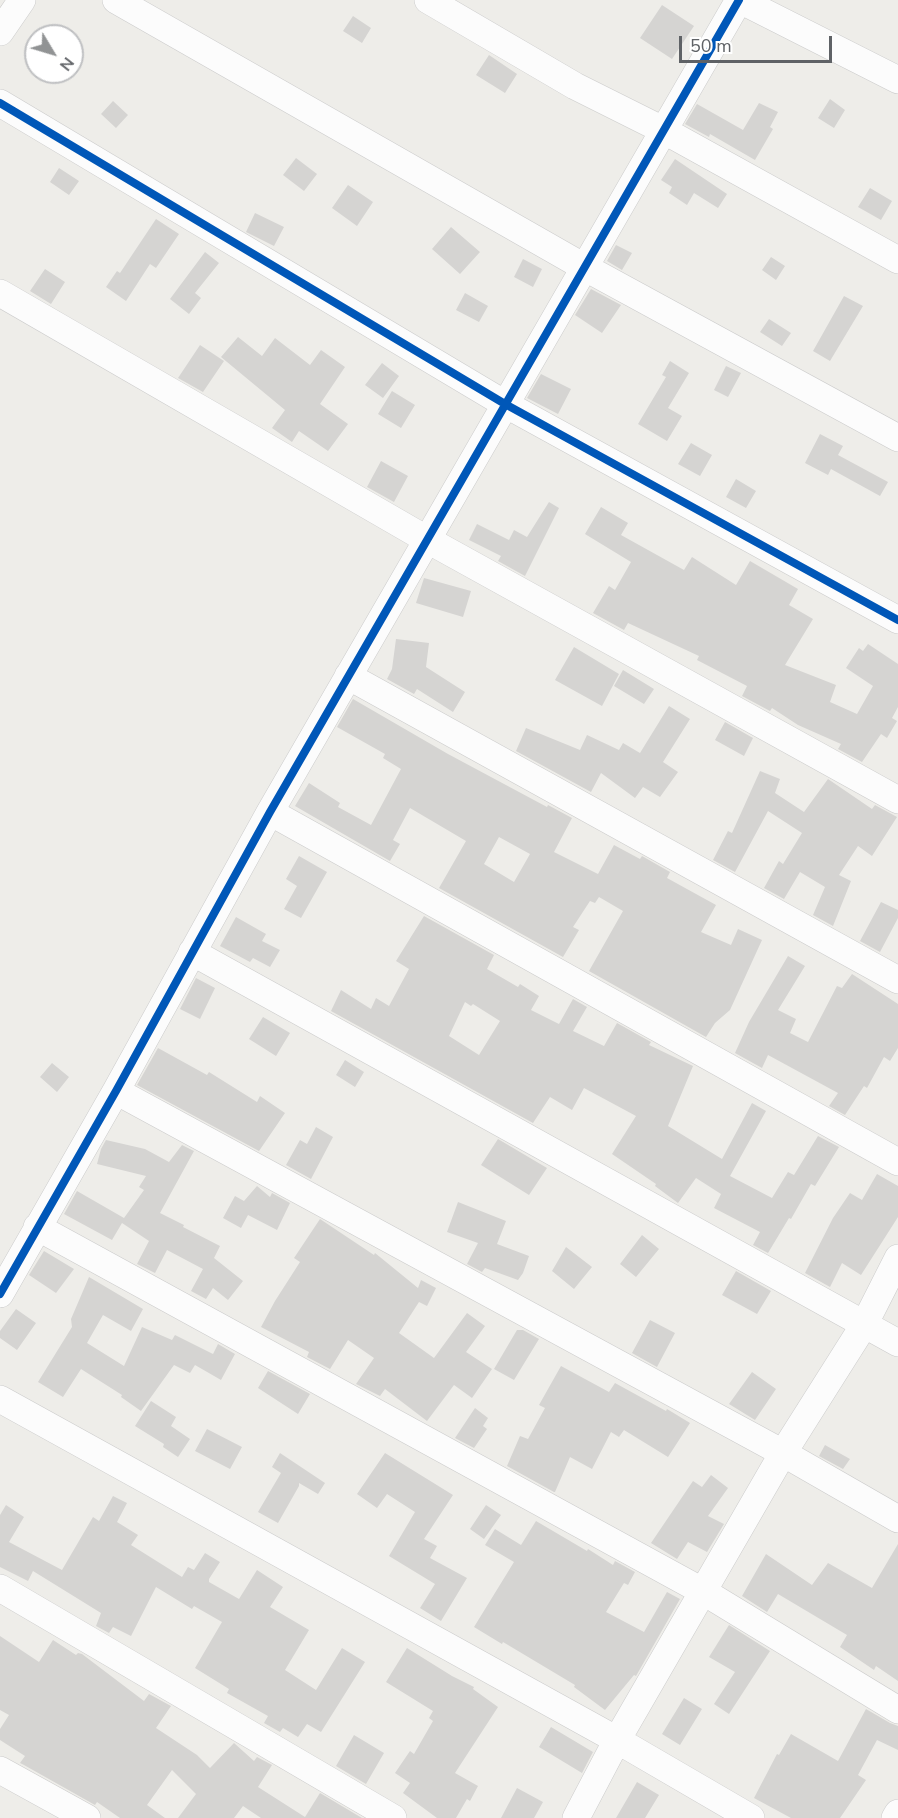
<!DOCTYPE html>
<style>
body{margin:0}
#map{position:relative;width:898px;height:1818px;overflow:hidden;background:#eeede9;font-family:"Nunito Sans",sans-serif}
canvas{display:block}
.north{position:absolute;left:24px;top:24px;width:60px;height:60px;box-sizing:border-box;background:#fff;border:2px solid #bfc0c2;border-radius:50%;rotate:128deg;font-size:16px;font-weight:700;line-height:24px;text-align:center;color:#5f6266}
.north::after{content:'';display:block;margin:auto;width:21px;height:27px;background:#919394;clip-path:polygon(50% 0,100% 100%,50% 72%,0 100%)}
.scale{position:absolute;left:679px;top:36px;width:153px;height:27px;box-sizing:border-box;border:3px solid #5f6266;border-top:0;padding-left:8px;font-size:18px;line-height:21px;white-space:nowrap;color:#5f6266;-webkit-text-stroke:4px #fff;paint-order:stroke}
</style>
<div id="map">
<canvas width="898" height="1818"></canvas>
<div class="north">N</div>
<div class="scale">50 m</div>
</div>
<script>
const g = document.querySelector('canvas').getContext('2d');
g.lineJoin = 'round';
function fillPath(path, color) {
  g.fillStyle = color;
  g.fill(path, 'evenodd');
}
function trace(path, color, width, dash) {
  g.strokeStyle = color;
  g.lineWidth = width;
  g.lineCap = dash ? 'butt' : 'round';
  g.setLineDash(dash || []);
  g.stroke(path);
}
fillPath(new Path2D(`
 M662,5L694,26L672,59L640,38Z
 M353,16L371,28L362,43L343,31Z
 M489,55L517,74L505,93L476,75Z
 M830,99L845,110L834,128L818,118Z
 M113,101L128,115L116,128L101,114Z
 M759,103L778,112L770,127L773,129L755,160L710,134L709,137L685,124L697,104L743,130Z
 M296,158L317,174L304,191L283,175Z
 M675,159L727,194L718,208L694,193L687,205L669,193L672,187L661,180Z
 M59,168L79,181L69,195L50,182Z
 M348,185L373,202L357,226L332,208Z
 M870,188L892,201L881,220L858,207Z
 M255,213L284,227L274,246L246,232Z
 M156,219L179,234L156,268L150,264L126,301L106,287L117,271L120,273Z
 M451,227L480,252L460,274L432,249Z
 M616,245L632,253L622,270L607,261Z
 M205,252L219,263L195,293L201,298L189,314L170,299Z
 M771,257L785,266L776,280L762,270Z
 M523,259L542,269L533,287L514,277Z
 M45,269L65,282L51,304L30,291Z
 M591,289L621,305L602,333L575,315Z
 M465,293L488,306L479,322L456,310Z
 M844,296L863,306L830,361L813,351Z
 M769,319L791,333L782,346L760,332Z
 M238,337L262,356L275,338L310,365L321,350L345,367L320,404L348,424L328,451L299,431L292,442L272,428L285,410L221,357Z
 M200,345L224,361L203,392L178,378Z
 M670,361L689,373L668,408L682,416L667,441L638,424L666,377L662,375Z
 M382,363L399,376L383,398L365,385Z
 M726,366L741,373L728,397L714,390Z
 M541,374L571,389L558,414L527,398Z
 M392,391L415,405L401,428L378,414Z
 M820,434L843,446L838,455L888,482L880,496L831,469L828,475L805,463Z
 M691,443L712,455L700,476L678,464Z
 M381,461L408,476L394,502L367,487Z
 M736,479L756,491L746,508L726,497Z
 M549,502L559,508L525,576L498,561L501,556L469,540L477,524L509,540L514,530L527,537Z
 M601,507L628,523L621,535L684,570L692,557L736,585L750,561L798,589L789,605L813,619L785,665L836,685L830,702L857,714L873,686L846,668L859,648L863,651L868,644L898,664V707L892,718L897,721L887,738L881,734L862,762L838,749L841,744L798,725L772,708L770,711L742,696L747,686L697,660L699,656L628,623L624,630L593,613L609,586L615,590L631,562L585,534Z
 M424,578L471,591L463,617L416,603Z
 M396,639L429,643L426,667L465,692L453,712L417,689L414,694L387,679L392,669Z
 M574,647L619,674L602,706L555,680Z
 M623,670L654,689L644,704L614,686Z
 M353,699L448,754L547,807L548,805L572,818L554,852L598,874L614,845L640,859L642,856L670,872L667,878L716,905L701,932L731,945L738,929L762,940L730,1010L715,1023L706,1037L589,971L623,911L599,897L595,903L590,901L573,927L579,930L563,957L439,888L466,841L410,808L393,840L400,844L390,861L295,806L309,783L340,803L338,807L371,825L401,769L383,758L385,754L337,727ZM499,837L530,854L514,882L484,864Z
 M669,706L690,719L663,762L678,772L660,797L643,787L635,798L601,773L591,792L516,751L526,728L580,750L587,735L619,750L623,743L640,753Z
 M725,722L753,738L744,756L715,740Z
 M760,771L780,779L775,793L804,812L828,779L872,809L875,805L897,817L872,856L858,846L839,875L851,881L833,926L813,915L825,887L800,872L784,899L764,888L779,861L783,864L802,833L768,811L735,872L713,860L728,831L732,833Z
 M299,856L327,872L301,918L284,909L297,886L286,879Z
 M881,902L898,910V918L880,952L860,941Z
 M424,916L494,955L487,969L518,987L520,984L539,996L531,1010L559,1024L573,999L587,1007L573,1031L604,1046L617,1023L651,1042L649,1045L693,1066L668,1126L722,1159L752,1103L766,1111L730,1176L772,1198L788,1172L794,1175L818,1136L839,1147L815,1186L811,1184L791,1219L789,1218L768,1253L753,1245L760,1232L714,1208L721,1194L696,1178L678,1203L655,1186L656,1184L612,1154L636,1116L584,1088L572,1110L550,1097L533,1123L331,1011L341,990L371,1009L376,998L389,1006L409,969L396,961ZM465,1002L471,1006L473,1004L500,1021L479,1055L449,1036Z
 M236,917L266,934L262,941L280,950L270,967L253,958L250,962L220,946Z
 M788,956L805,966L778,1010L796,1019L790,1033L808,1042L837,986L842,988L852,974L898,1004V1048L890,1061L884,1057L867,1088L864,1086L845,1115L829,1106L838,1093L768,1055L762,1068L735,1053L749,1022Z
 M196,978L215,988L200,1019L180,1009Z
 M263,1017L290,1033L276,1056L249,1039Z
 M158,1048L207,1075L209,1072L257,1102L260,1096L285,1113L259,1151L137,1085Z
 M345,1060L364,1072L355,1087L336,1075Z
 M52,1063L69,1077L57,1092L40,1077Z
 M316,1127L333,1137L311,1179L286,1165L300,1140L307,1144Z
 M498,1139L547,1168L529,1195L481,1165Z
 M106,1140L145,1149L169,1162L182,1145L194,1151L160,1213L184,1225L183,1227L220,1246L214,1258L243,1281L228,1300L213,1288L206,1299L191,1291L203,1269L167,1250L155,1273L137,1264L149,1241L122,1223L112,1240L64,1214L77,1191L124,1218L144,1190L139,1187L146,1176L97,1164L101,1149Z
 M877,1174L898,1186V1217L861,1275L842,1263L830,1287L805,1273L833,1218L850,1193L862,1200Z
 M257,1186L270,1197L272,1193L290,1203L277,1230L248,1215L241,1228L223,1218L235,1196L244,1201Z
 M458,1202L506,1221L497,1244L529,1256L523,1273L518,1280L485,1268L482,1272L467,1264L478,1243L447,1232Z
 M320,1219L374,1255L375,1253L418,1288L421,1280L436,1288L427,1306L419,1302L399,1333L434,1358L467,1313L485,1326L466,1352L492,1369L472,1398L454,1385L427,1421L385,1389L380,1396L356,1384L374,1358L348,1340L330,1369L307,1357L309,1352L261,1327L275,1301L300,1262L294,1258Z
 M642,1235L659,1249L636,1277L620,1264Z
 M566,1247L592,1267L574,1289L552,1271Z
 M44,1251L74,1269L56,1293L29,1275Z
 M736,1271L771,1291L757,1314L722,1295Z
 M89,1277L143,1309L131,1331L103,1315L87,1343L124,1366L142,1327L172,1340L175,1335L213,1354L218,1344L235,1354L221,1380L195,1365L190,1373L174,1365L141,1411L121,1397L122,1395L81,1369L63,1397L38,1382L72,1327L71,1319Z
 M16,1309L36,1323L17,1350L0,1338V1331Z
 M650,1320L675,1333L657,1367L632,1353Z
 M517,1330H523L539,1339L514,1380L494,1369Z
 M561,1366L609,1392L615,1383L666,1411L667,1409L690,1423L668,1457L624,1430L619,1437L611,1432L592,1469L570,1457L555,1492H554L507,1466L520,1436L528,1439L545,1408L539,1405Z
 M268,1371L310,1394L298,1414L258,1388Z
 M752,1372L776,1389L755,1420L729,1404Z
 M151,1401L176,1417L171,1426L190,1439L178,1457L163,1447L164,1444L135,1426Z
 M475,1408L488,1418L483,1426L487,1429L474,1448L455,1438Z
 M207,1429L242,1447L230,1469L195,1451Z
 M825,1445L850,1459L843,1469L819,1456Z
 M280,1453L325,1483L318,1494L299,1483V1486L278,1523L258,1512L281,1473L272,1467Z
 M385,1453L453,1495L424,1539L437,1546L430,1558L467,1578L441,1621L420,1608L435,1584L389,1556L415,1512L387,1494L377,1508L357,1494Z
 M711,1475L728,1488L708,1516L724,1524L707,1552L688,1542L677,1559L651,1543L693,1481L702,1487Z
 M113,1496L127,1503L117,1522L138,1535L131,1545L182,1577L188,1567L194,1570L205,1553L220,1562L209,1579V1582L239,1599L257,1570L283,1587L270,1607L309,1630L285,1670L316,1690L342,1648L365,1662L321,1732L307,1724L298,1737L283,1728L280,1732L264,1723L268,1716L227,1693L229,1689L195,1668L222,1622L194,1606L192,1609L156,1587L131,1636L113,1627L109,1633L96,1626L101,1613L33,1571L28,1581L0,1567V1515L6,1505L24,1517L9,1542L62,1570L93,1517L99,1521Z
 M486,1505L501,1515L484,1539L470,1529Z
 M536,1521L587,1551L588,1549L613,1565L615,1561L635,1572L628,1585L624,1583L606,1612L644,1632L667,1592L680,1599L636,1676L634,1675L605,1710L574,1687L575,1685L503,1642L502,1644L474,1627L514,1562L485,1545L495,1529L521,1545Z
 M898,1544V1681L876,1666L874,1670L840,1647L847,1635L778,1594L767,1612L742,1596L766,1554L812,1585L828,1563L872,1588Z
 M729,1625L770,1651L729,1714L714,1704L735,1672L709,1657Z
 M0,1636L39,1662L53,1640L76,1655L78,1653L82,1654L144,1701L149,1694L171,1706L156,1728L197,1755L210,1768L234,1743L254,1761L257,1757L272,1765L258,1787L305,1817L320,1793L362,1818H261L243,1806L234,1818H178L196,1794L172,1770L147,1805L165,1818H120L97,1802L95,1805L24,1765L20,1763L25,1756L0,1740V1729L9,1715L0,1710Z
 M407,1648L452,1676L474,1687L473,1689L498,1707L455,1773L478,1786L470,1801L467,1799L456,1818H437L403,1793L410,1783L395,1773L410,1751L414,1754L433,1721L429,1718L433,1711L386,1682Z
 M684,1698L702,1709L680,1745L662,1734Z
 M866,1709L890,1723L898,1726V1750L877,1740L858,1775L866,1780L840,1818H791L754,1798L777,1754L779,1755L791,1734L838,1761Z
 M551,1727L593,1752L582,1773L539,1747Z
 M354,1735L384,1753L366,1784L336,1766Z
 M637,1782L659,1795L645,1818H616Z
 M517,1788L543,1802L534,1818H501Z`), '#d5d4d2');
const minor = new Path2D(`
 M116,0L584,267L898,438
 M428,0L575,86L663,130L898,260
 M740,0L898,80
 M0,32L22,0
 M0,103L505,404L898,620
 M0,293L426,539L898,800
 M348,676L898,980
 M270,812L898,1162
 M192,952L898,1343
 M116,1091L783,1453L898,1519
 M37,1227L704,1592L898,1710
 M0,1294L116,1091L270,812L739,0
 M0,1399L617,1740L751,1818
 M0,1588L393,1818
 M0,1770L87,1818
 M576,1818L617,1740L783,1453L864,1325L898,1258
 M895,1818L898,1813`);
trace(minor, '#cbcbcb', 28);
trace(minor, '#fcfcfc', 27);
trace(new Path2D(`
 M0,103L505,404L898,620
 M0,1294L116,1091L270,812L739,0`), '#0057b8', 8);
</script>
